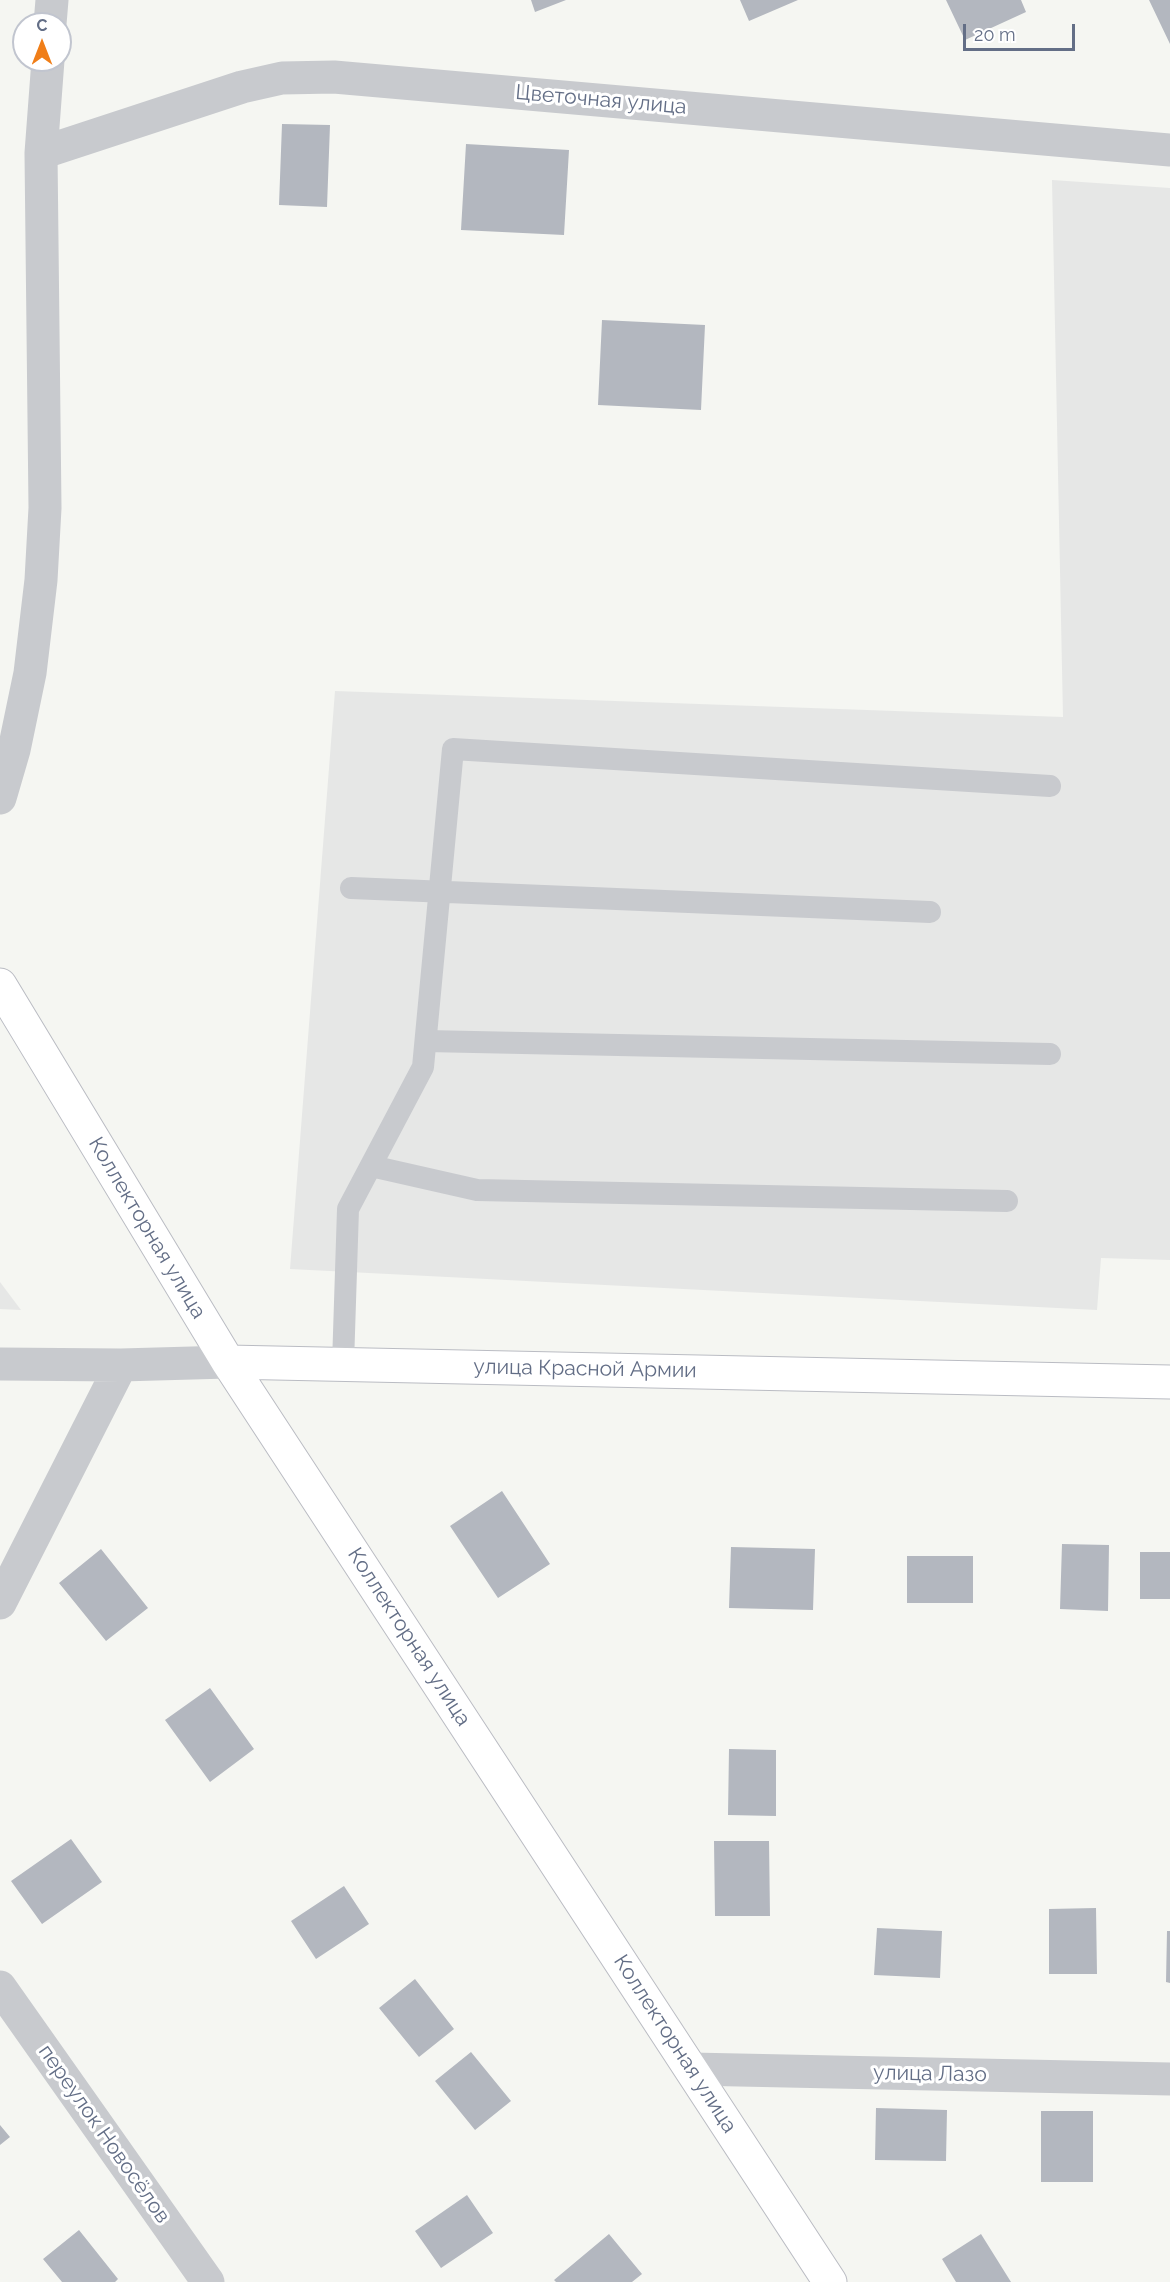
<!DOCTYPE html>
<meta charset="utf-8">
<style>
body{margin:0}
#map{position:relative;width:1170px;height:2282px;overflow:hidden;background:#f5f6f2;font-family:Raleway,sans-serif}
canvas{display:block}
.north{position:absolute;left:12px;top:12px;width:60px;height:60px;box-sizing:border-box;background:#fff;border:2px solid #c1c5cf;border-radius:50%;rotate:0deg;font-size:16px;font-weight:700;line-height:24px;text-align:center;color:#636e86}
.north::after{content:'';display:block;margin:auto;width:21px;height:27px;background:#f07e18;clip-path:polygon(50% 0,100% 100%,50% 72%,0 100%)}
.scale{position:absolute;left:963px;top:24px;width:112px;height:27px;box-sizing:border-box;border:3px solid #636e86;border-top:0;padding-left:8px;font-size:18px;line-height:21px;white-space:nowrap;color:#636e86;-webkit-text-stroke:4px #fff;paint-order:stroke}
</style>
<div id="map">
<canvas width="1170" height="2282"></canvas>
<div class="north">С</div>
<div class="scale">20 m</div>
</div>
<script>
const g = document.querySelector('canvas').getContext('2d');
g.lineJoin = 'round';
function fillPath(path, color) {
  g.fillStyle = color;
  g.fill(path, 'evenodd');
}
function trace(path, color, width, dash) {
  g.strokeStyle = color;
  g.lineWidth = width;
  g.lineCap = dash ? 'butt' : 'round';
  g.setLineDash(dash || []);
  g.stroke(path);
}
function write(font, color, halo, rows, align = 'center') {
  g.font = font + ' Raleway,sans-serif';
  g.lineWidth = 6;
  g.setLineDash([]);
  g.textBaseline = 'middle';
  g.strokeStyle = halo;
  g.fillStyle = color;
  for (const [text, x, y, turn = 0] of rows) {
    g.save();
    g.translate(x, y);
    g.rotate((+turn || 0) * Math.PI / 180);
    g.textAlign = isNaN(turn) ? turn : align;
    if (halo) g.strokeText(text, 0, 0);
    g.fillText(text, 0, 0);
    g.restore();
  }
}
fillPath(new Path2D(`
 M1052,180L1170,188V1260L1101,1258L1097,1310L290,1269L335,691L1063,717Z
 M0,1282L21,1310L0,1309Z`), '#e6e7e6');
fillPath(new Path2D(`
 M531,0H566L535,12Z
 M740,0H798L749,21Z
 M946,0H1021L1026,12L965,40Z
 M1149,0H1170V44Z
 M282,124L330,125L327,207L279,205Z
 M466,144L569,150L564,235L461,230Z
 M602,320L705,325L701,410L598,405Z
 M502,1491L550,1564L498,1598L450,1526Z
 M1062,1544L1109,1545L1108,1611L1060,1609Z
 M731,1547L815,1549L813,1610L729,1608Z
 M101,1549L148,1608L106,1641L59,1583Z
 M1140,1552H1170V1599H1140Z
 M907,1556H973V1603H907Z
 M210,1688L254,1749L210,1782L165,1720Z
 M729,1749L776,1750V1816L728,1815Z
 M71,1839L102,1882L42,1924L11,1881Z
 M714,1841H769L770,1916H715Z
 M344,1886L369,1924L316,1959L291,1921Z
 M1096,1908L1097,1974H1049V1909Z
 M877,1928L942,1931L940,1978L874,1975Z
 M1167,1931H1170V1983L1166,1982Z
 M415,1979L454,2029L419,2057L379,2008Z
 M471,2052L511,2101L475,2130L435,2081Z
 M876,2108L947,2110L946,2161L875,2160Z
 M1041,2111H1093V2182H1041Z
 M0,2125L10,2137L0,2145Z
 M467,2195L493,2233L441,2268L415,2231Z
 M79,2230L118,2279L115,2282H62L43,2259Z
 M609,2234L642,2274L632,2282H556L554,2280Z
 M981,2234L1011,2282H956L942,2259Z`), '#b3b7bf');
const secondary = new Path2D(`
 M0,985L228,1362L830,2282
 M228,1362L1170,1382`);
trace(secondary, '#babcc3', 35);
trace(new Path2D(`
 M351,888L930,912
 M426,1041L1050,1054
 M371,1166L477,1190L1007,1201
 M343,1364L348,1209L423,1067L453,749L1050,786`), '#c8cace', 22);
trace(new Path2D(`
 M50,24L52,0
 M41,153L242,87L282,78L334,77L1170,150
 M0,798L14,750L30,673L41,580L45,508L41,153L48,60
 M0,1364L121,1365L228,1362
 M0,1603L121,1365
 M0,1987L208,2282
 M691,2069L1170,2079`), '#c8cace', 33);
trace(secondary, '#fff', 33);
write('21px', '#636e86', '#fff', [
 ["Цветочная улица",601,100,5],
 ["Коллекторная улица",147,1228,59],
 ["улица Красной Армии",585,1369,1],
 ["Коллекторная улица",409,1637,57],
 ["Коллекторная улица",675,2044,57],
 ["улица Лазо",930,2074,1],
 ["переулок Новосёлов",104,2134,55]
]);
</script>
